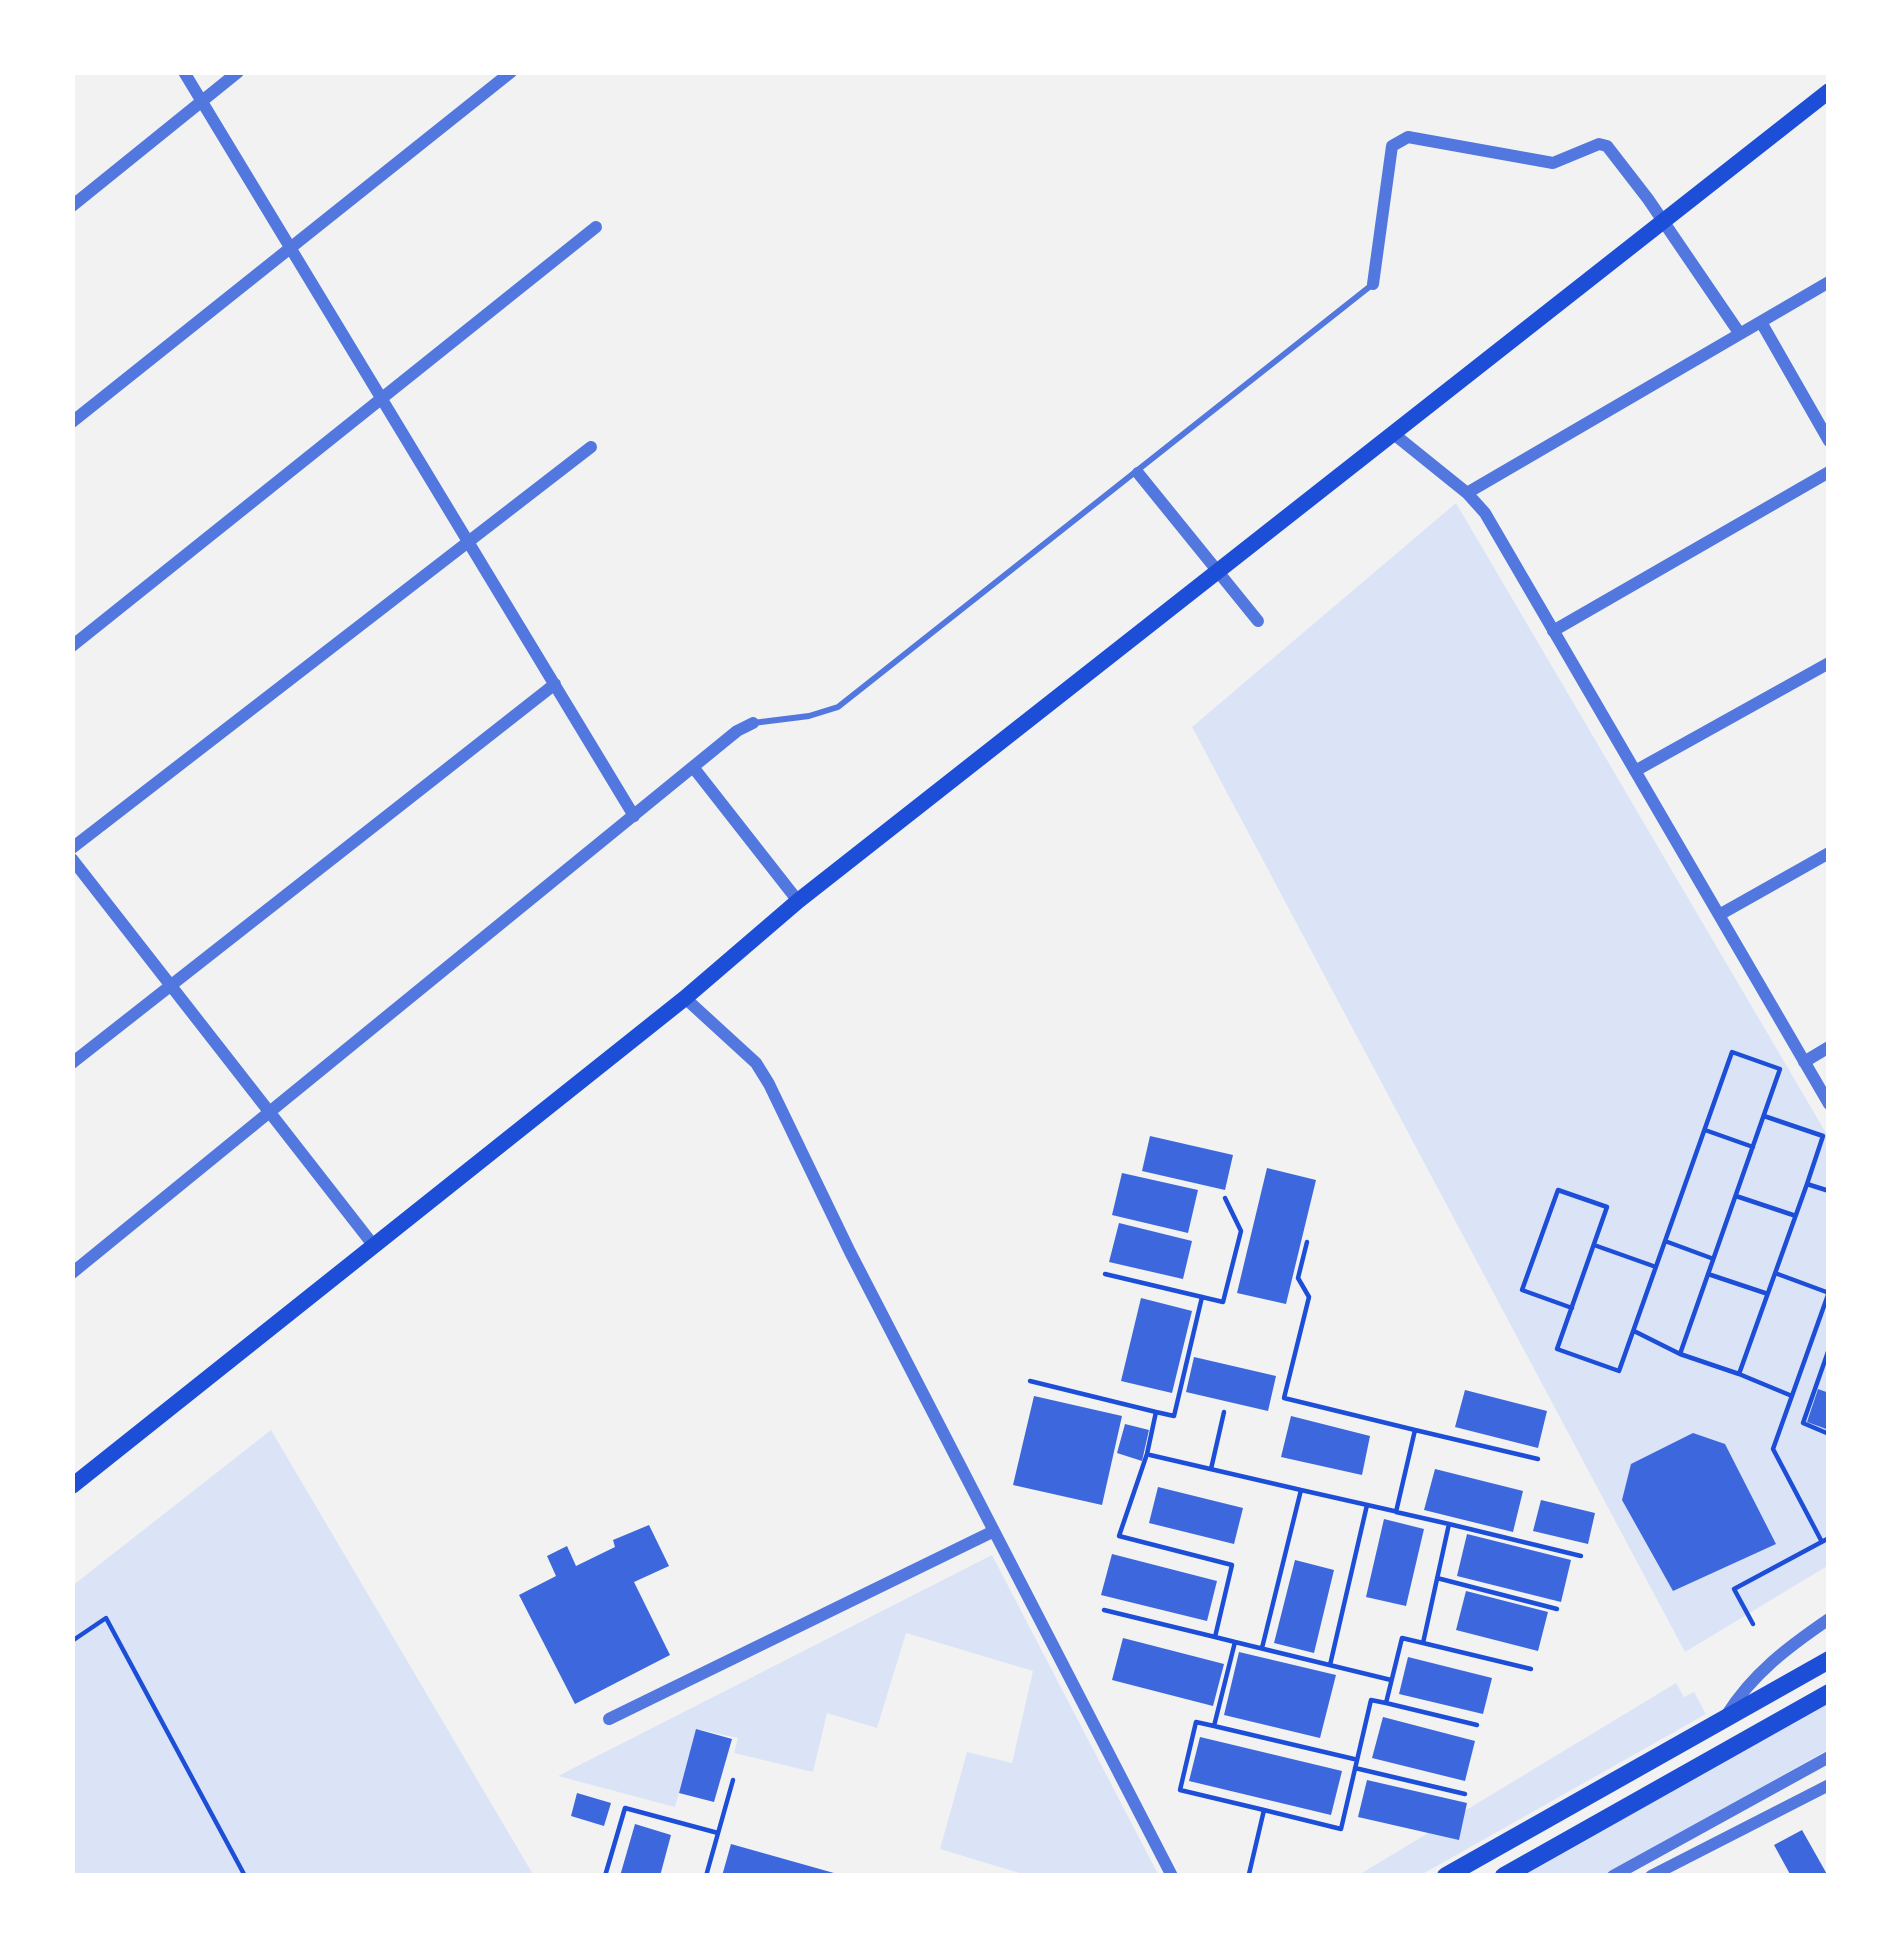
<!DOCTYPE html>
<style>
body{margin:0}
#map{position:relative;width:1901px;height:1948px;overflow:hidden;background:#f2f2f2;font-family:"Archivo Narrow",sans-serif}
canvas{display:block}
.frame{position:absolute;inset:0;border:75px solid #fff;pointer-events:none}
</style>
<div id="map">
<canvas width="1901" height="1948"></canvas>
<div class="frame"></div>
</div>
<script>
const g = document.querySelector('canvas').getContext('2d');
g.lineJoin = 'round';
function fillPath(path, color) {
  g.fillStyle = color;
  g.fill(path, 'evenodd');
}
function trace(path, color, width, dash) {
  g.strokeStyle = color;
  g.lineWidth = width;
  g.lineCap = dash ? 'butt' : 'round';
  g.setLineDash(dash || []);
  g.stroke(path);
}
fillPath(new Path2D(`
 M1456,503L1829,1138V1565L1685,1652L1192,727Z
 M271,1430L534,1876H72V1586Z
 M992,1555L1159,1876H1029L940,1849L967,1752L1012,1763L1033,1671L906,1633L877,1728L827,1713L813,1772L734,1753L738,1738L697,1729L675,1807L558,1776Z
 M1676,1683L1684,1697L1694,1692L1706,1714L1419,1876H1357Z
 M1829,1701V1749L1605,1876H1516Z`), '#dbe4f7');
fillPath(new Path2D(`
 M1150,1136L1233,1155L1225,1190L1142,1171Z
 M1267,1168L1316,1180L1286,1304L1237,1293Z
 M1122,1173L1198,1190L1188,1233L1112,1215Z
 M1119,1223L1192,1241L1183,1279L1109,1262Z
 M1141,1298L1192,1311L1172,1393L1121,1381Z
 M1194,1357L1276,1376L1268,1411L1186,1392Z
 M1818,1389L1829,1393V1430L1807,1422Z
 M1465,1390L1547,1411L1538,1448L1455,1427Z
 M1034,1396L1122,1416L1102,1505L1013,1485Z
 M1291,1416L1370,1436L1362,1475L1281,1457Z
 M1125,1424L1149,1430L1142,1461L1117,1453Z
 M1693,1433L1725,1444L1776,1544L1673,1591L1622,1500L1631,1464Z
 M1435,1469L1523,1491L1513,1532L1424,1510Z
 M1158,1487L1243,1508L1234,1544L1149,1523Z
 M1541,1500L1595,1513L1588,1544L1533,1531Z
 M1384,1519L1424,1529L1406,1606L1366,1597Z
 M649,1525L669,1566L634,1582L670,1655L575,1704L519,1595L556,1576L547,1556L567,1546L576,1566L615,1547L613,1540Z
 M1467,1534L1571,1560L1561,1602L1457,1576Z
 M1112,1554L1217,1581L1207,1621L1101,1595Z
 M1295,1560L1334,1570L1314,1653L1274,1643Z
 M1466,1591L1548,1612L1538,1651L1456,1630Z
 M1123,1638L1224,1664L1213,1706L1112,1680Z
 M1239,1652L1336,1675L1320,1738L1224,1715Z
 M1408,1657L1492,1678L1483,1714L1399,1694Z
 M1383,1717L1475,1741L1465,1781L1372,1758Z
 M696,1729L732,1739L714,1802L679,1793Z
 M1200,1737L1342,1771L1331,1815L1189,1781Z
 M1367,1780L1467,1803L1459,1840L1358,1817Z
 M577,1793L611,1803L604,1826L571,1816Z
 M635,1824L671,1835L660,1876H620Z
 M1802,1830L1828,1876H1791L1774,1845Z
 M731,1844L841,1875V1876H722Z`), '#3d67dc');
trace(new Path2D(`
 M1764,1116L1823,1136L1807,1184
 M1705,1130L1753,1147
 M1736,1196L1793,1215
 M1225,1198L1241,1231L1223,1302L1202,1297L1174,1416L1156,1412L1147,1454L1119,1536L1232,1565L1215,1637L1235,1642L1214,1726L1196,1722L1180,1790L1264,1810
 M1665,1241L1711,1258
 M1594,1245L1656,1267
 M1775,1273L1829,1293
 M1105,1274L1202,1297
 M1708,1274L1765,1293
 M1572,1308L1522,1290L1558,1190L1607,1207L1557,1349L1619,1371L1732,1052L1780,1069L1680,1354L1739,1374L1807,1184L1829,1191
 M1634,1331L1680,1354
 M1829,1349L1803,1423L1829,1434
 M1739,1374L1792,1396
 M1030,1381L1156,1412
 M1415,1430L1538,1459
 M1150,1455L1301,1490L1262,1648
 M1211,1469L1224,1412
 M1301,1490L1394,1511
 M1449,1524L1581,1556
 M1822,1542L1773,1449L1829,1292
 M1437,1578L1557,1609
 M1104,1610L1215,1637
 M1753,1624L1734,1589L1829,1538
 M72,1641L106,1618L245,1876
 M1235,1642L1391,1680
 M1423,1643L1531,1669
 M1330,1665L1367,1505
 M1386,1703L1477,1725
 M1214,1726L1354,1759
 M1355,1768L1465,1794
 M1249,1874L1264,1810L1341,1829L1371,1700L1386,1703L1402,1638L1423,1643L1449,1524L1396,1512L1415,1430L1284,1398L1309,1297L1298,1278L1307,1242
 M605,1876L625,1808L718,1833
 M706,1876L733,1780`), '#1d4ed8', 4.5);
trace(new Path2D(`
 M753,723L809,716L838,707L1373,284`), '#5277de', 6);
trace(new Path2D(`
 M184,72L634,816
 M72,206L238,72
 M1373,284L1392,146L1408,137L1553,163L1599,144L1607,146L1648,199L1740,334
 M1761,322L1829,441
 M72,422L511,72
 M1395,435L1467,493L1485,513L1829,1104
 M1138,473L1258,621
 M1467,493L1829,282
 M1553,631L1829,472
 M72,646L596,227
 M693,767L798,901
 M1635,771L1829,663
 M72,848L591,447
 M72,859L374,1246
 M1719,915L1829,853
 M685,998L756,1063L769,1084L850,1252L1172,1876
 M1804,1062L1829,1047
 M72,1063L555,684
 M72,1273L737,731L753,723
 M1726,1716C1752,1674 1788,1647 1829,1619
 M609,1719L994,1531
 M1613,1876L1829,1757
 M1651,1876L1829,1785`), '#5277de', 12);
trace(new Path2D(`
 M72,1486L685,998L798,901L1829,91`), '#1d4ed8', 16);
trace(new Path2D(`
 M1446,1876L1829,1660
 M1504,1876L1829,1693`), '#1d4ed8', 18);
</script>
